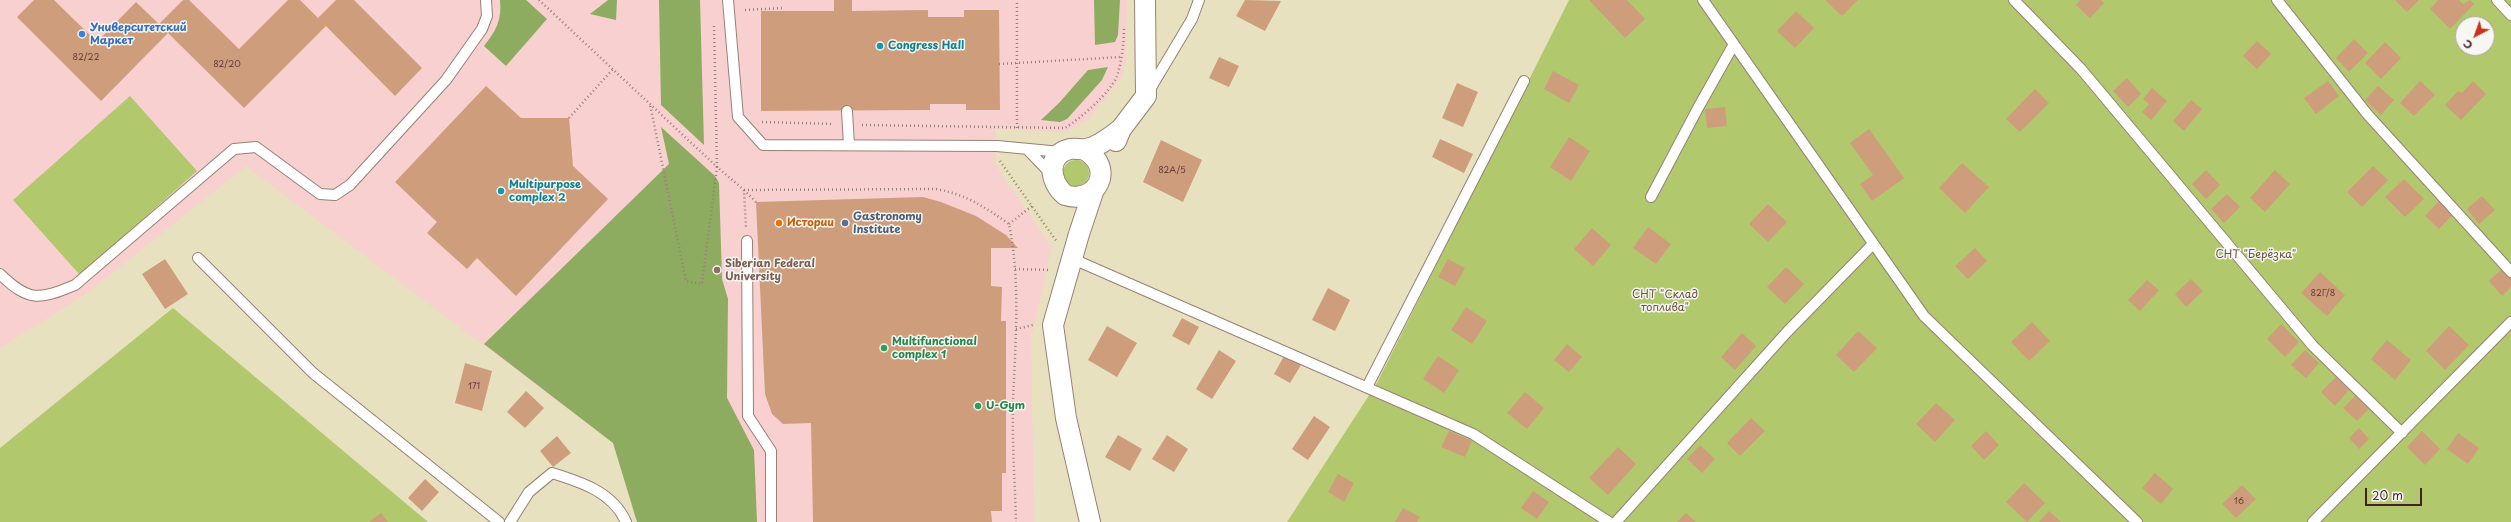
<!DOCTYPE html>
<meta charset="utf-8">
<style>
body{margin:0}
#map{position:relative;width:2511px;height:522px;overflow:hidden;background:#e7e1bf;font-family:"Playpen Sans",sans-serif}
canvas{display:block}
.north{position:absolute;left:2455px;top:16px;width:40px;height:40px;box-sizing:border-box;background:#f6f6f2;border:1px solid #b1a0a2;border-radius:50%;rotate:221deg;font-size:11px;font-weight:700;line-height:16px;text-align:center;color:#4a1f2b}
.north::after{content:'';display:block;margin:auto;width:14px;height:18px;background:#c8321e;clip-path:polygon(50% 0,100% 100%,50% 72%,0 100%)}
.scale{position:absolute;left:2365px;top:488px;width:57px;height:18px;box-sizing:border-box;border:2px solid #4a1f2b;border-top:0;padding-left:5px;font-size:12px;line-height:14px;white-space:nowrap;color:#4a1f2b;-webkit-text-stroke:3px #f6f6f2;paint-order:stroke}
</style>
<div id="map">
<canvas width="2511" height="522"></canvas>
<div class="north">С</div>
<div class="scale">20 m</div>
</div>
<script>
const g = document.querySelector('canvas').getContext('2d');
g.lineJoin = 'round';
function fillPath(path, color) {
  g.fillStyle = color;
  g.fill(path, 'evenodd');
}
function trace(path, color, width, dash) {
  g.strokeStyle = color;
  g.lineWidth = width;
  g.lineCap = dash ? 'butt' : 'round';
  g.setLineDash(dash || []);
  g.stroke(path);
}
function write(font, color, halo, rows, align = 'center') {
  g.font = font + ' "Playpen Sans",sans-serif';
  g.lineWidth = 3;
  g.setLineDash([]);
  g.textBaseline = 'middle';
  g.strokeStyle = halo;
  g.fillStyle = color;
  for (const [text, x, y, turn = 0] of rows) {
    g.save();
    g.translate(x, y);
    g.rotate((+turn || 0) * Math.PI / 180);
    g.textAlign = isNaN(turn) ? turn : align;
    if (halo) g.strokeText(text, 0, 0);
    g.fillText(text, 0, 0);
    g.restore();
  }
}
fillPath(new Path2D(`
 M0,0H1127L1126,60L1121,78L1089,119L1066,132L996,129V166L1052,248L1031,338L1034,522H637L613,443L246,166L87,293L0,348Z`), '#f7d0cf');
fillPath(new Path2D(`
 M1569,0H2511V522H1287L1377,383ZM2463,24H2487V48H2463Z
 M130,96L197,171L80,275L13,200Z
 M1063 173a13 13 0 1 1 26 0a13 13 0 1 1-26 0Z
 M173,308L428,522H0V448Z`), '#b2c86c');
fillPath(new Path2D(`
 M500,0H526L547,19L506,66L484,46C496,31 502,20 500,0Z
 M608,0H617L616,20L590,14Z
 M659,0H700L704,145L661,105Z
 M1094,0H1120L1118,35L1115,42L1095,45Z
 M1108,67L1102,80L1067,119L1060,122L1041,120L1059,103L1088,70Z
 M661,127L715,176L719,183L722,279L728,299L727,398L754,450L757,522H637L613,443L484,344L669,164Z`), '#8dac60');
fillPath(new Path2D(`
 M34,0H54L97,42L136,2L159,24L183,0H189L239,49L288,0H300L318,18L336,0H354L422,68L395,96L326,26L244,108L168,33L101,101L17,17Z
 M834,0H852V11L928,10V17H964V10H999L1000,110H966V104H930V110L761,111V11H834Z
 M1245,0L1281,1L1265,31L1236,16Z
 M1589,0H1627L1645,19L1625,38Z
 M1825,0H1858L1842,16Z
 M2080,0H2101L2104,3L2090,18L2076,5Z
 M2395,0H2419L2407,12Z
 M2438,0H2459L2463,4L2470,0L2474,4L2450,29L2430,9Z
 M1796,11L1814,28L1795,48L1777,31Z
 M2354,39L2368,53L2349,72L2336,58Z
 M2257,41L2271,54L2257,69L2243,56Z
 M2385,42L2401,58L2381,79L2365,63Z
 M1219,57L1239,66L1229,87L1209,78Z
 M1553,71L1579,85L1569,103L1544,89Z
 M2127,78L2141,94L2128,107L2113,91Z
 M2328,81L2339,96L2316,114L2304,98Z
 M2420,81L2435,95L2414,116L2400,103Z
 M2473,81L2486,94L2461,120L2445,105L2458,91L2462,93Z
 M1457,83L1478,92L1463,127L1442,118Z
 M486,86L521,118H569L573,166L608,199L516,296L477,258L467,269L427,233L437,222L395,182Z
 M2378,86L2394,100L2381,115L2365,100Z
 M2152,88L2167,101L2151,120L2142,112L2149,104L2143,99Z
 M2035,89L2049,103L2020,132L2006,119Z
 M2191,100L2202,109L2184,131L2173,121Z
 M1725,107L1727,126L1707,128L1705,109Z
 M1869,129L1904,178L1872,201L1860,184L1873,175L1850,143Z
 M1569,137L1590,151L1571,181L1550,167Z
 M1440,139L1473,154L1464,173L1432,157Z
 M1161,140L1202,160L1183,202L1143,182Z
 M1962,163L1989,187L1965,213L1939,188Z
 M2373,166L2388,180L2362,207L2347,192Z
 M2206,170L2220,185L2206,199L2192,184Z
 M2275,170L2290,184L2265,212L2250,198Z
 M2404,179L2424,199L2405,217L2385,197Z
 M2227,194L2240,207L2224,223L2211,209Z
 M2482,196L2495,210L2479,224L2467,209Z
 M923,197L941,202L976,216L1006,235L1018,248H991V286L1002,287L1001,321H1006V473H1002V511H991L992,522H813L811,423L783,424L772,414L765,394L756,202Z
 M2439,201L2453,214L2439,229L2425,216Z
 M1768,204L1787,222L1768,242L1749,224Z
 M1648,227L1671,244L1656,264L1633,248Z
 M1592,228L1611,245L1593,266L1574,249Z
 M1975,248L1987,261L1968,279L1955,266Z
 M165,259L188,294L165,309L142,274Z
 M1448,259L1465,268L1455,286L1438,277Z
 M1786,267L1804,284L1785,304L1767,287Z
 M2503,268L2511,276V287L2502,296L2489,281Z
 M2320,272L2345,295L2327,316L2301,293Z
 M2191,279L2203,291L2186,307L2175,294Z
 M2147,280L2159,290L2140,311L2128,300Z
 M1328,288L1350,300L1335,331L1312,320Z
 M1466,307L1487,321L1472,344L1451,330Z
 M1182,318L1199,327L1189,345L1172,336Z
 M2032,322L2050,341L2029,361L2011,342Z
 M2281,324L2299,342L2285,357L2267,339Z
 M1107,326L1137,343L1117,377L1088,360Z
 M2449,326L2469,345L2445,370L2426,351Z
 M1858,331L1877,348L1854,372L1836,355Z
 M1742,333L1756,346L1735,370L1721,357Z
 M2387,340L2411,360L2395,380L2371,359Z
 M1567,344L1582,357L1569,372L1554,360Z
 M1219,350L1236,361L1212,399L1196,389Z
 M2305,350L2319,363L2306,378L2291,365Z
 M1284,356L1301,365L1290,383L1274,374Z
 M1438,356L1459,370L1444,393L1423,379Z
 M465,363L492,371L482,411L455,403Z
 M2336,377L2349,390L2335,406L2321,392Z
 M526,391L544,408L525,428L507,412Z
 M1525,392L1544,408L1527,429L1507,413Z
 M2355,396L2369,409L2357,421L2343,408Z
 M1936,403L1955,420L1935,442L1916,424Z
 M1314,416L1330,427L1308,460L1292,449Z
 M1751,418L1765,431L1740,456L1727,443Z
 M2359,428L2369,439L2359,449L2349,438Z
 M1449,431L1472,441L1465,457L1441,447Z
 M1986,431L1999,445L1984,460L1971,446Z
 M2422,431L2440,449L2425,465L2407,447Z
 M2458,433L2479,448L2468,464L2447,449Z
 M1118,435L1142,449L1130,471L1105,457Z
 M1167,435L1188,449L1174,472L1152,459Z
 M557,436L571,453L553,467L540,451Z
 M1700,445L1715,459L1702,473L1687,459Z
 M1618,447L1636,464L1608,495L1589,478Z
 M2155,473L2173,489L2161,504L2142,488Z
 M1338,474L1354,483L1344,502L1328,492Z
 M425,479L439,492L422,511L408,498Z
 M2024,483L2045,503L2027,522L2006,502Z
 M2242,485L2256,499L2236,518L2222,504Z
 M1533,491L1549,502L1537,519L1521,508Z
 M1403,508L1420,517L1417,522H1395Z
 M2049,511L2061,522H2039Z
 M381,513L388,522H369Z
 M1686,513L1696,522H1677Z`), '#ce9e7c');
const service = new Path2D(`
 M728,0L738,117L763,145L997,146L1061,152
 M1703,0L1924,316L2137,522
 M2014,0L2081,69L2313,346L2402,433
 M2277,0L2368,115L2511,272
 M2497,0L2511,15
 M1149,91L1192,19L1199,0
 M847,111L849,145
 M1027,149L1051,174
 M1651,197L1698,108L1734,44
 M747,241L748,416L771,451V522
 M198,258L313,373L499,522
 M1073,259L1473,434L1609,522
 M0,274C29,302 39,300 75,285L234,149L256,147L320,194L335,195L350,185L446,80L482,29L487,16L486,0
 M1367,387L1524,81
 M510,522L529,492L552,473C581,482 613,492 626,522
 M1616,522L1787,332L1873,244
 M2313,522L2511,322`);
const minor = new Path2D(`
 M1116,141L1121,129L1146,96L1145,0
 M1085,150C1115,167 1098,205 1065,195C1049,182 1046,154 1070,149C1076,148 1081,150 1086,149C1099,147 1111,136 1121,129
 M1090,522L1066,418L1053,325L1079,234L1094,189`);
trace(service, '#988075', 12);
trace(minor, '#988075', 22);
trace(new Path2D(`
 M539,0L717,167L702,284L686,281L650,104
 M745,10L783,8
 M714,26L717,167L744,190L746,228
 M999,64L1121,57
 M569,118L613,69
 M762,122L833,124
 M862,125L1065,128C1080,119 1111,92 1117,76C1122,60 1124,43 1124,26
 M1017,128V0
 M1000,161L1057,242
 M744,190L936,189C965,194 985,207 1009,224C1021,283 1015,344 1013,403C1012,443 1015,483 1016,522
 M744,190L756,202
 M1009,224L1032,206
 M1015,269L1049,270
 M1016,329L1033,325
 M1006,405H1013`), '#988075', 2.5, [1, 3]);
trace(service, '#fff', 10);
trace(minor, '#fff', 20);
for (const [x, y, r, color] of [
 [82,34,4,"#3f7fe0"],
 [880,46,4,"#0f9aa8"],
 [501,191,4,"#0f9aa8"],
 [779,223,4,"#e8710a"],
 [845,223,4,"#5c6f8a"],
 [717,270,4,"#8d6e63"],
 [884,348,4,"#2e9e5b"],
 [978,406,4,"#2e9e5b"]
]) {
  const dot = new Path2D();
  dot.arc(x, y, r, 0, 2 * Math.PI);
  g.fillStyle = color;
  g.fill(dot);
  trace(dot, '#f6f6f2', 1.5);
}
write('9px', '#6b3f3f', null, [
 ["82/22",86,58],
 ["82/20",227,65],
 ["82А/5",1172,171],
 ["82Г/8",2323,294],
 ["171",474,387],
 ["16",2239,502]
]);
write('bold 11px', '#366cbe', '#f6f6f2', [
 ["Университетский",90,28],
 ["Маркет",90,41]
], 'left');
write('bold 11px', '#0d838f', '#f6f6f2', [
 ["Congress Hall",888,46],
 ["Multipurpose",509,185],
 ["complex 2",509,198]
], 'left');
write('bold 11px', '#4e5e75', '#f6f6f2', [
 ["Gastronomy",853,217],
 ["Institute",853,230]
], 'left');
write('bold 11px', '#c56008', '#f6f6f2', [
 ["Истории",787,223]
], 'left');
write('11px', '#69523e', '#f6f6f2', [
 ["СНТ \"Берёзка\"",2256,255],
 ["СНТ \"Склад",1665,295],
 ["топлива\"",1665,308]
]);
write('bold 11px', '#785e54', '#f6f6f2', [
 ["Siberian Federal",725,264],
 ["University",725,277]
], 'left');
write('bold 11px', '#27864d', '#f6f6f2', [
 ["Multifunctional",892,342],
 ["complex 1",892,355],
 ["U-Gym",986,406]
], 'left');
</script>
